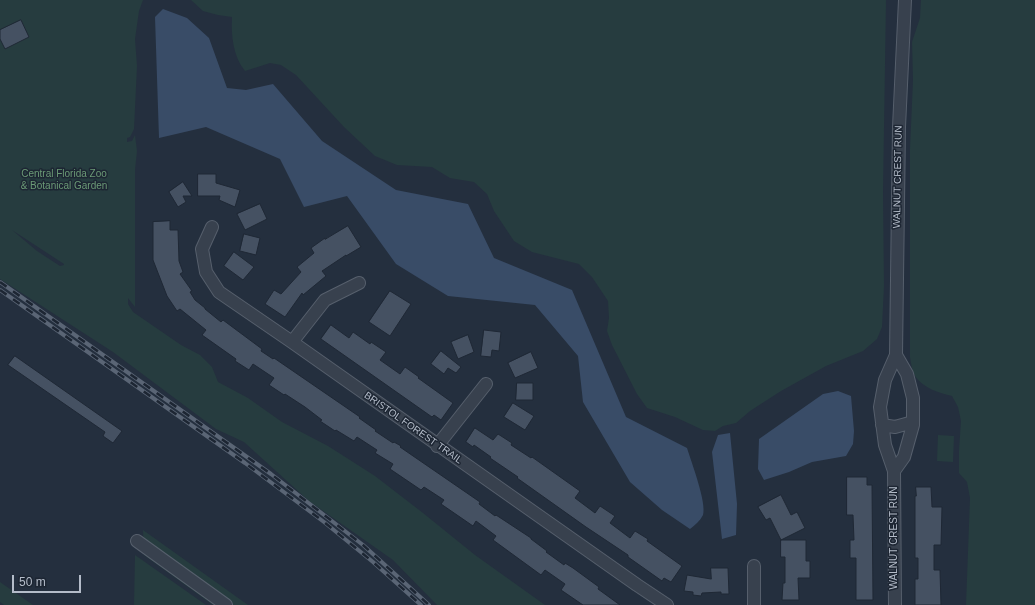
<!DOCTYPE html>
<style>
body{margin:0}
#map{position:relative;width:1035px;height:605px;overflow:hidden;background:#242f3e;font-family:Arial,sans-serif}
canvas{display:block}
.scale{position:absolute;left:12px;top:575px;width:69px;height:18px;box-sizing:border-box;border:2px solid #b4bcc9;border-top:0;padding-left:5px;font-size:12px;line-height:14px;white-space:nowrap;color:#b4bcc9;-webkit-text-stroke:3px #1d2633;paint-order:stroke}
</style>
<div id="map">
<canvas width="1035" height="605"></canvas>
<div class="scale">50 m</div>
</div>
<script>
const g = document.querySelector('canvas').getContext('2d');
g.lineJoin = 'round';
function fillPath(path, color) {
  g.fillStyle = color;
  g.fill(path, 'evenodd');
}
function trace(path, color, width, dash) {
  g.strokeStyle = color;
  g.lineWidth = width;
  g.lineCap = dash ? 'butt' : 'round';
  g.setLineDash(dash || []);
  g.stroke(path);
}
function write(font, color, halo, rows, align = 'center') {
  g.font = font + ' Arial,sans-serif';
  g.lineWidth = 3;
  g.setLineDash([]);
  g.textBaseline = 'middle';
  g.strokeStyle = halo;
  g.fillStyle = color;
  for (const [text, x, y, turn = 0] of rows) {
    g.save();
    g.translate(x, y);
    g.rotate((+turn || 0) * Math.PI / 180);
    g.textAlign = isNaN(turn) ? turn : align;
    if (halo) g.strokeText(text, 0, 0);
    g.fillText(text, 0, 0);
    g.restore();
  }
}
fillPath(new Path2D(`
 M0,0H143L139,11L135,39L137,66L134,129L130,137L127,138V142L132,141L135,135L137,151L135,170V307L128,298V304L133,312L181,345L200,355L212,367L218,382L248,398L282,422L328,446L375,476L423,513L475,555L545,605H437L393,560L309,501L244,442L216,429L113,352L0,279ZM12,230L64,264V265L60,266L37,251Z
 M191,0H886L883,192L884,286L882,327L877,339L863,351L826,366L781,391L750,411L736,423L723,426L715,431L703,430L675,417L647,408L637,394L612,345L607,331L609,318L608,301L592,277L579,264L532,252L514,241L494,211L487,194L474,182L450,178L432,167L397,165L375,156L344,127L296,75L281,65L270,63L245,71C233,56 231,36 232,17L218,15L203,11Z
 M921,0H1035V605H966L970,498L967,482L959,473V451L961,421L958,407L952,396C939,393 923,388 915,376C912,371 911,363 910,357V149L913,80L912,42L920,18Z
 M938,435L954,436L953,462L937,461Z
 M143,530L248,605H213L144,555Z
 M135,555L206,605H134Z
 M0,582L33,605H4L0,602Z`), '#263c3f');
fillPath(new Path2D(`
 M163,9L187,18L209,38L227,88L246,90L273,84L322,141L396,190L468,204L494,258L572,290L626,417L687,448C691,461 707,503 703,515C700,521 695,525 690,529L662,510L630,482L583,402L578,356L535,305L448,296L396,264L347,196L304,207L280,159L206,127L159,138L155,17Z
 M838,391L851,396L854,431L853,444L846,456L812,462L789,472L764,480L758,469L759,439L823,394Z
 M730,433L737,504L736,535L722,539L712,452L718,435Z`), '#394c67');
const building = new Path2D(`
 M21,20L29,37L5,49L0,39V30Z
 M198,174H216V183L240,190L235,207L219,200L220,196H198Z
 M183,182L192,196H183L186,202L178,207L169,192Z
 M260,204L267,219L245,230L237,214Z
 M170,221V230H178L179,261L183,272L180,274L192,291L190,292L195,300L205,308V309L221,322L223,320L262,349L261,351L273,359L274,358L360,417L359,418L376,430L375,431L393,443L394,442L401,446L400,447L480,502L479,504L495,516L496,515L531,538V539L547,551L546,552L564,565L565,563L573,568L599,587L598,589L620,605H583L561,590L565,584L545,570L541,575L493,540L496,536L476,521L473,526L441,504L444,500L424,487L421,490L390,469L393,464L375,453L377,450L357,437L354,441L336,430L335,431L320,421L322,420L305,407L285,394L284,395L269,385L274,378L253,364L249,370L235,361L236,359L202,335L206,330L180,309L177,311L167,296L153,260V222Z
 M348,226L361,247L346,256V255L322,271L326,276L303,295L302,293L285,317L265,304L274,290L281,294L301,272L297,267L314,253L311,248L325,238V239Z
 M244,234L260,238L256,255L240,251Z
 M234,252L254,267L243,280L224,266Z
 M390,291L411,304L390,336L369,322Z
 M331,325L349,338L353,332L370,344L371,342L386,352L380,360L400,374L405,367L419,377L418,378L453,403L441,420L434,415L432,417L321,339Z
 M484,330L501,332L499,351L492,350L491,357L481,356Z
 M468,335L474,352L458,359L451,342Z
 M441,351L461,367L456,373L448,368L444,374L431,364Z
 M531,352L538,368L515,378L508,363Z
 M15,356L122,431L113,443L103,436L105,432L8,365Z
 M517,383H533V400H516Z
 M513,403L534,416L525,430L504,417Z
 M475,428L493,440L498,434L512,443L511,445L531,458L532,457L580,491L575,498L595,513L600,506L615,516L610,523L630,538L635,531L648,539L647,541L682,566L671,582L664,578L662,581L628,557V555L586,527L517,478L518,477L490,458L491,457L474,445L473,447L466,442Z
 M847,477H867V485H872L873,600H856V558H850V540H854L853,515H847Z
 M916,487H931L932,507H942L941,545H934V570H940L941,605H915V579H918V558H915V496H916Z
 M781,495L791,515L797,512L805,528L781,540L770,518L766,520L758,507Z
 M781,540H806V561H810V578H798L799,600H782L783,583H785V557H781Z
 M711,568H728L729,594H721V592L702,593L701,596L693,595V592L684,591L687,575L711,579Z`);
fillPath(building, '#455162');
trace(building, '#1f2835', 1);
const minor = new Path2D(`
 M212,227L202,249L206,272L219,292L292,342L637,585L667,605
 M292,342L325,300L359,283
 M882,425L895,427L913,422
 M437,446L486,384
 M894,471L904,457L913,425V398L907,374L896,355
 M137,541L226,605
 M754,566V605
 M895,605L894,471L885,445L880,407L885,380L896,355L899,127L905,0`);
trace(minor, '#565f6c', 14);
trace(minor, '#38414e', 12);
const rail = new Path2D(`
 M0,282L271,474L363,545L429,605
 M0,290L245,463L324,522L373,562L421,605`);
trace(rail, '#5a6575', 4);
trace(rail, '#1d2633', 2.5, [8]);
write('10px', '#6b9a76', '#1d2633', [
 ["Central Florida Zoo",64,174],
 ["& Botanical Garden",64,186]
]);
write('10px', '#b4bcc9', '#1d2633', [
 ["WALNUT CREST RUN",898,177,-89],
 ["BRISTOL FOREST TRAIL",413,428,35],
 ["WALNUT CREST RUN",894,538,-90]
]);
</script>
